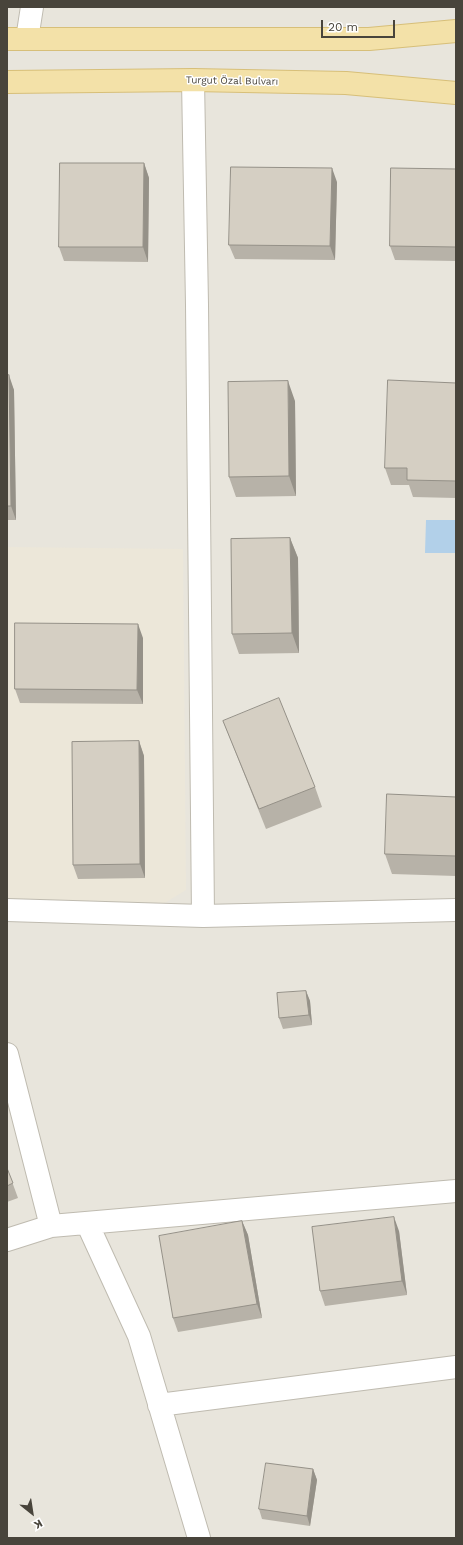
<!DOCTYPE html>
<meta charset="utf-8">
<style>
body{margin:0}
#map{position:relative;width:463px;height:1545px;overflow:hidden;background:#f5f3ed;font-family:"Work Sans",sans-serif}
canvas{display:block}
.frame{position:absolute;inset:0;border:8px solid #48443b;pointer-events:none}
.north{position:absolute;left:12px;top:1493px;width:40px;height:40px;-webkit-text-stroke:3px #fff;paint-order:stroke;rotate:150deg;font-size:11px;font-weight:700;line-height:16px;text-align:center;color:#48443b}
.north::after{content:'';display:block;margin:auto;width:14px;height:18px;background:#48443b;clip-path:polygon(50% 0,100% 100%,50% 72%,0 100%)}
.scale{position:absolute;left:321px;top:20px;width:74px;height:18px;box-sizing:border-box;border:2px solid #48443b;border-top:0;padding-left:5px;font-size:12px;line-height:14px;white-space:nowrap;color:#48443b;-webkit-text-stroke:3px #fff;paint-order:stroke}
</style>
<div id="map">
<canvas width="463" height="1545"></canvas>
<div class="frame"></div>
<div class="north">K</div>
<div class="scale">20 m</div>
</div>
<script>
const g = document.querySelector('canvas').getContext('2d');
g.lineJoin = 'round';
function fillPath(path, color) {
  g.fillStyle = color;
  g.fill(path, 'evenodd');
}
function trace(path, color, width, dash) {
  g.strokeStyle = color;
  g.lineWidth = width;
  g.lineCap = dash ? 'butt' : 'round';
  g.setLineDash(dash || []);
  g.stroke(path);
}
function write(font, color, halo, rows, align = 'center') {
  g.font = font + ' "Work Sans",sans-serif';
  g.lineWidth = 3;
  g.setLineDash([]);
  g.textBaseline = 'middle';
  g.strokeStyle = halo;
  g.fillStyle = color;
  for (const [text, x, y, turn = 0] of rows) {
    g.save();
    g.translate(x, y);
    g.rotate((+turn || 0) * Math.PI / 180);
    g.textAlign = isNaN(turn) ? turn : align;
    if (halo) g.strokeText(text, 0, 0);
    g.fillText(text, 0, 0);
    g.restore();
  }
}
fillPath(new Path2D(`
 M7,7H456V1538H7Z`), '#e8e5dc');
fillPath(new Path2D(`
 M7,547L183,549L186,890L163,904L7,902Z`), '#ece7d9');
fillPath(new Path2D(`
 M426,520H456V553H425Z`), '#b2d0e9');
const minor = new Path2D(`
 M27,39L32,7
 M193,80L197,305L203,916
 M7,910L203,916L456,910
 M7,1054L51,1226
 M87,1223L139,1336L199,1538
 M7,1240L51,1226L456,1191
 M159,1405L456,1367`);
const major = new Path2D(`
 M7,39H369L456,31
 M7,82L193,80L346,83L456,93`);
trace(minor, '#bfbbb0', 24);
trace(major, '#d7bf79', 24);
trace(minor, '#fff', 22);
trace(major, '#f3e1a8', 22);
fillPath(new Path2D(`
 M144,163L149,178L148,262L64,261L59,247Z
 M456,169V261L395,260L390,246Z
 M337,182L335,260L235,259L229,245Z
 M7,376L14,390L16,520H7Z
 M456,383V498L413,497L409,485H391L385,468Z
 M295,401L296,496L236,497L229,477Z
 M290,538L298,558L299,653L239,654L232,634Z
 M143,638V704L20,703L15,689Z
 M223,721L315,787L322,807L266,829L231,741Z
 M139,741L144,756L145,878L78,879L73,865Z
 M456,797V876L392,874L385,854Z
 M306,991L310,1001L312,1025L283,1029L279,1018Z
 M7,1168L18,1198L7,1202Z
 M242,1221L248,1235L262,1318L178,1332L173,1318Z
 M399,1231L407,1295L325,1306L320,1291Z
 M313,1469L317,1480L310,1526L262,1519L259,1509Z`), '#b7b2a8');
fillPath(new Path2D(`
 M144,163L149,178L148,262L143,247Z
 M332,168L337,182L335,260L330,246Z
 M9,375L14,390L16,520L11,506Z
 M288,381L295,401L296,496L289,476Z
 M290,538L298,558L299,653L292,633Z
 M138,624L143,638V704L137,690Z
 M139,741L144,756L145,878L140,864Z
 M306,991L310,1001L312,1025L309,1015Z
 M394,1217L399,1231L407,1295L402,1281Z
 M242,1221L248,1235L262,1318L257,1304Z
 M313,1469L317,1480L310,1526L307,1516Z`), '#959188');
const building = new Path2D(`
 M60,163H144L143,247H59Z
 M231,167L332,168L330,246L229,245Z
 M391,168L456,169V247L390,246Z
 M9,375L11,506H7V376Z
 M388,380L456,383V481L407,480V468H385Z
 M288,381L289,476L229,477L228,382Z
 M290,538L292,633L232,634L231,539Z
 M15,623L138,624L137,690L15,689Z
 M279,698L315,787L259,809L223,721Z
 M139,741L140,864L73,865L72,742Z
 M387,794L456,797V856L385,854Z
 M306,991L309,1015L279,1018L277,993Z
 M7,1168L13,1183L7,1186Z
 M394,1217L402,1281L320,1291L312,1227Z
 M242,1221L257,1304L173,1318L159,1236Z
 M266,1463L313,1469L307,1516L259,1509Z`);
fillPath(building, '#d5cfc3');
trace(building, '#959188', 1);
write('10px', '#48443b', '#fff', [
 ["Turgut Özal Bulvarı",232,81,1]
]);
</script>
